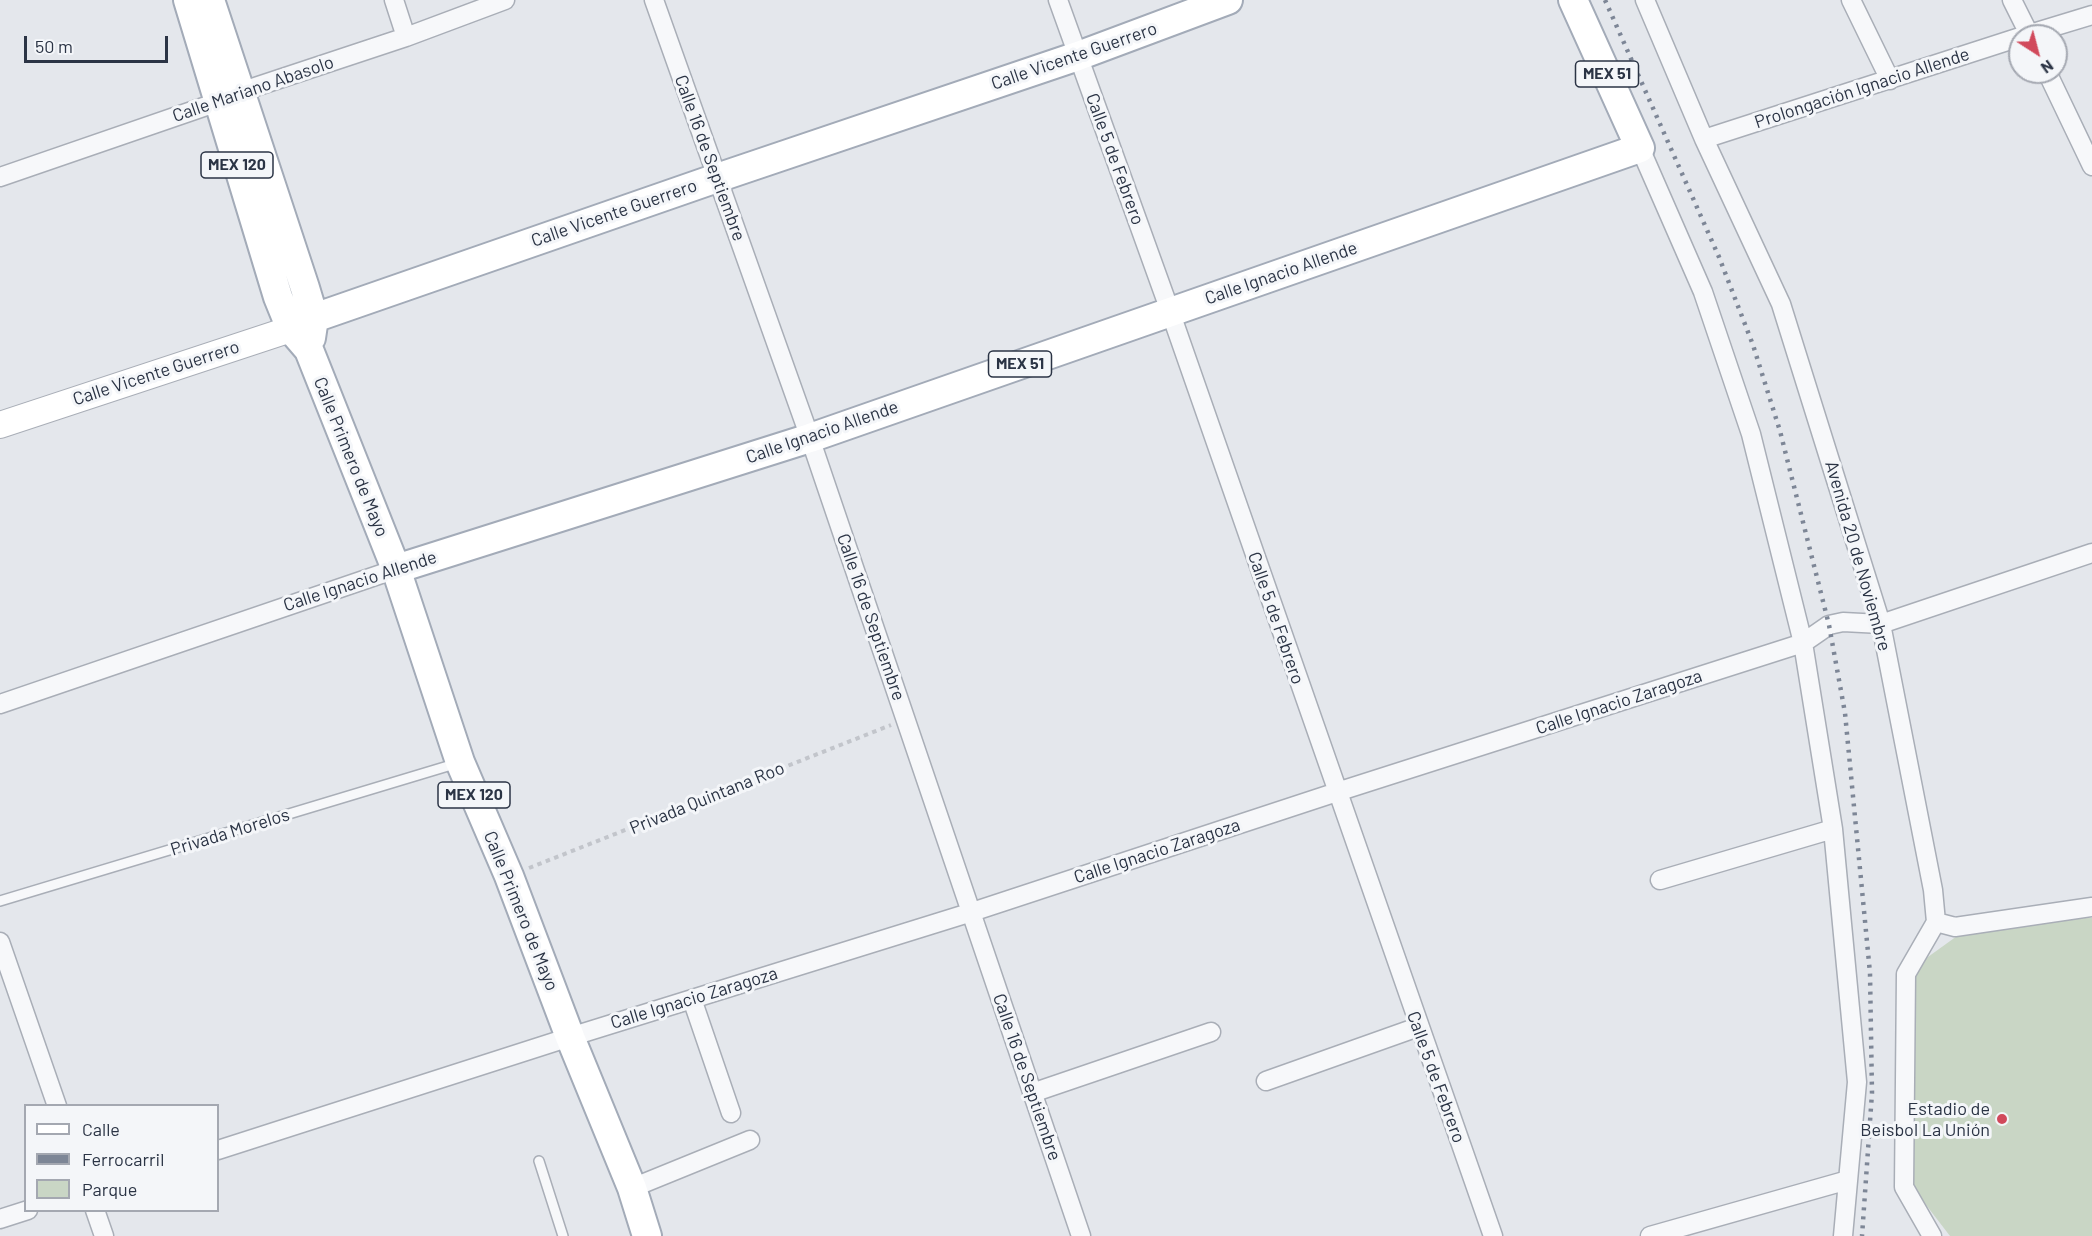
<!DOCTYPE html>
<meta charset="utf-8">
<style>
body{margin:0}
#map{position:relative;width:2092px;height:1236px;overflow:hidden;background:#e4e7ec;font-family:Barlow,sans-serif}
canvas{display:block}
.legend{position:absolute;left:24px;top:1104px;width:195px;height:108px;box-sizing:border-box;background:#f4f6f9;border:2px solid #a4a8b1;margin:0;padding:8px 10px;list-style:none;font-size:18px;color:#2b3445}
.legend li{display:flex;align-items:center;gap:12px;height:30px}
.legend b{width:30px;border:2px solid #a4a8b1}
.north{position:absolute;left:2008px;top:24px;width:60px;height:60px;box-sizing:border-box;background:#f4f6f9;border:2px solid #a4a8b1;border-radius:50%;rotate:144deg;font-size:16px;font-weight:700;line-height:24px;text-align:center;color:#2b3445}
.north::after{content:'';display:block;margin:auto;width:21px;height:27px;background:#d1495b;clip-path:polygon(50% 0,100% 100%,50% 72%,0 100%)}
.scale{position:absolute;left:24px;top:36px;width:144px;height:27px;box-sizing:border-box;border:3px solid #2b3445;border-top:0;padding-left:8px;font-size:18px;line-height:21px;white-space:nowrap;color:#2b3445;-webkit-text-stroke:4px #f4f6f9;paint-order:stroke}
</style>
<div id="map">
<canvas width="2092" height="1236"></canvas>
<ul class="legend">
<li><b style="height:8px;background:#fff"></b>Calle</li>
<li><b style="height:8px;background:#7d8696"></b>Ferrocarril</li>
<li><b style="height:16px;background:#c9d6c5"></b>Parque</li>
</ul>
<div class="north">N</div>
<div class="scale">50 m</div>
</div>
<script>
const g = document.querySelector('canvas').getContext('2d');
g.lineJoin = 'round';
function fillPath(path, color) {
  g.fillStyle = color;
  g.fill(path, 'evenodd');
}
function trace(path, color, width, dash) {
  g.strokeStyle = color;
  g.lineWidth = width;
  g.lineCap = dash ? 'butt' : 'round';
  g.setLineDash(dash || []);
  g.stroke(path);
}
function write(font, color, halo, rows, align = 'center') {
  g.font = font + ' Barlow,sans-serif';
  g.lineWidth = 6;
  g.setLineDash([]);
  g.textBaseline = 'middle';
  g.strokeStyle = halo;
  g.fillStyle = color;
  for (const [text, x, y, turn = 0] of rows) {
    g.save();
    g.translate(x, y);
    g.rotate((+turn || 0) * Math.PI / 180);
    g.textAlign = isNaN(turn) ? turn : align;
    if (halo) g.strokeText(text, 0, 0);
    g.fillText(text, 0, 0);
    g.restore();
  }
}
fillPath(new Path2D(`
 M2092,918V1236H1950L1913,1188L1910,1050L1914,967L1964,931L2021,919Z`), '#c9d6c5');
const lane = new Path2D(`
 M0,901L458,763
 M539,1161L563,1236`);
const street = new Path2D(`
 M394,0L406,37
 M654,0L810,438L1081,1236
 M1058,0L1170,311L1493,1236
 M1645,0L1704,139L1781,304L1881,624L1933,890L1936,922L1906,974L1904,1187L1932,1236
 M1851,0L1890,80
 M2012,0L2030,36
 M2023,36L2092,15
 M2047,72L2092,166
 M1704,139L2020,37
 M1640,148L1703,292L1751,434L1803,643L1833,829L1857,1082L1843,1236
 M0,177L218,102L240,92L406,37L505,0
 M0,704L396,569
 M1660,880L1833,829
 M1936,922L1955,927L2092,907
 M0,942L57,1106
 M692,999L731,1113
 M1266,1081L1418,1027
 M1032,1093L1211,1032
 M218,1150L570,1037L972,912L1337,792L1803,643L1829,625L1843,622L1881,624L2092,553
 M632,1188L750,1140
 M95,1210L104,1236
 M0,1219L28,1210
 M1650,1236L1848,1180`);
const secondary = new Path2D(`
 M0,425L291,329`);
const primary = new Path2D(`
 M188,0L278,297L291,329L309,350L396,569L460,762L509,876L570,1037L632,1188L647,1236
 M210,0L305,288L314,318L311,338
 M291,329L314,318L717,178L1078,56L1228,0
 M396,569L810,438L1640,148L1573,0`);
trace(lane, '#a9aeb7', 12);
trace(street, '#a9aeb7', 21);
trace(secondary, '#a9aeb7', 28);
trace(primary, '#a3abb8', 32);
trace(new Path2D(`
 M529,868L891,725`), '#c2c5cb', 4, [4.5, 4.5]);
trace(lane, '#f7f8fa', 9);
trace(street, '#f7f8fa', 18);
trace(secondary, '#fff', 26);
trace(primary, '#fff', 28);
trace(new Path2D(`
 M1605,0L1719,257L1753,345L1780,431L1829,625L1845,713L1870,973L1872,1093L1862,1236`), '#7d8696', 4.5, [3, 6]);
for (const [x, y, r, color] of [
 [2002,1119,6,"#d1495b"]
]) {
  const dot = new Path2D();
  dot.arc(x, y, r, 0, 2 * Math.PI);
  g.fillStyle = color;
  g.fill(dot);
  trace(dot, '#f4f6f9', 2);
}
for (const [x, y, w] of [
 [1607,74,63],
 [237,165,72],
 [1020,364,63],
 [474,795,72]
]) {
  const box = new Path2D();
  box.roundRect(x - w / 2, y - 13, w, 26, 4.5);
  g.fillStyle = '#f4f6f9';
  g.fill(box);
  trace(box, '#2b3445', 1.5);
}
write('bold 16px', '#2b3445', null, [
 ["MEX 51",1607,74],
 ["MEX 120",237,165],
 ["MEX 51",1020,364],
 ["MEX 120",474,795]
]);
write('18px', '#2b3445', '#f4f6f9', [
 ["Calle Vicente Guerrero",1074,56,-19],
 ["Prolongación Ignacio Allende",1862,88,-18],
 ["Calle Mariano Abasolo",253,89,-19],
 ["Calle 16 de Septiembre",710,158,70],
 ["Calle 5 de Febrero",1115,159,70],
 ["Calle Vicente Guerrero",614,213,-19],
 ["Calle Ignacio Allende",1281,273,-19],
 ["Calle Vicente Guerrero",156,373,-18],
 ["Calle Ignacio Allende",822,432,-19],
 ["Calle Primero de Mayo",351,457,68],
 ["Avenida 20 de Noviembre",1858,556,74],
 ["Calle Ignacio Allende",360,581,-18],
 ["Calle 16 de Septiembre",871,617,71],
 ["Calle 5 de Febrero",1276,618,71],
 ["Calle Ignacio Zaragoza",1619,702,-18],
 ["Privada Quintana Roo",707,798,-22],
 ["Privada Morelos",230,832,-17],
 ["Calle Ignacio Zaragoza",1157,851,-18],
 ["Calle Primero de Mayo",521,911,68],
 ["Calle Ignacio Zaragoza",694,998,-17],
 ["Calle 16 de Septiembre",1027,1077,71],
 ["Calle 5 de Febrero",1436,1077,70]
]);
write('18px', '#2b3445', '#f4f6f9', [
 ["Estadio de",1990,1109],
 ["Beisbol La Unión",1990,1130]
], 'right');
</script>
